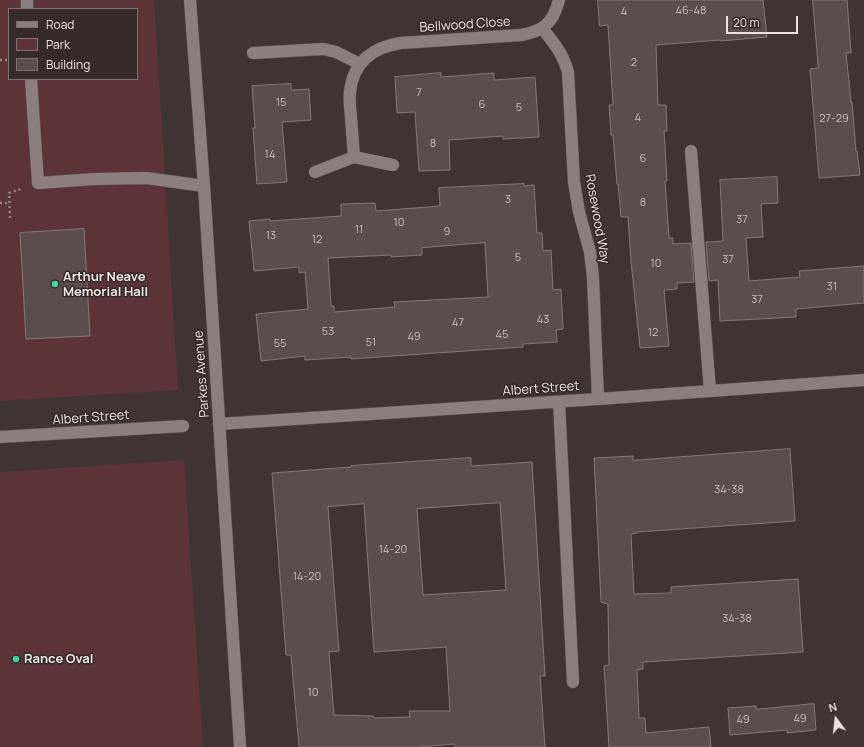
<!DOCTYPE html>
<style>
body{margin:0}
#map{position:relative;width:864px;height:747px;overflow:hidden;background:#3f3333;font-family:Manrope,sans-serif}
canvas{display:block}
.legend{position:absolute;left:8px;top:8px;width:130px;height:72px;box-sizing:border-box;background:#352929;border:1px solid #7e7373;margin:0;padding:5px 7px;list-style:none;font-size:12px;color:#ebe3e3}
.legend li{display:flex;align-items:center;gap:8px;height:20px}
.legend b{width:20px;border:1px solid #7e7373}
.north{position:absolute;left:816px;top:699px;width:40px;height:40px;-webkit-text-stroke:3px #352929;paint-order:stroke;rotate:345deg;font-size:11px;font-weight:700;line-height:16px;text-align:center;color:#ebe3e3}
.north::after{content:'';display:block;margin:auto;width:14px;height:18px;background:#ebe3e3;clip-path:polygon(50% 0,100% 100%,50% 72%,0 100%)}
.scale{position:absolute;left:726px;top:16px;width:72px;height:18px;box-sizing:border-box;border:2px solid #ebe3e3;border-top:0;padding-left:5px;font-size:12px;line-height:14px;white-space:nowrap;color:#ebe3e3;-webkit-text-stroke:3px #352929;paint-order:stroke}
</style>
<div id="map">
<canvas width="864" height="747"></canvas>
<ul class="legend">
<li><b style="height:5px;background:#8c7d7e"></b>Road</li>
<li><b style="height:11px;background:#5c3437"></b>Park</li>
<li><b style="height:11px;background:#5b4d4e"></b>Building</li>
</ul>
<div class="north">N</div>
<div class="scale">20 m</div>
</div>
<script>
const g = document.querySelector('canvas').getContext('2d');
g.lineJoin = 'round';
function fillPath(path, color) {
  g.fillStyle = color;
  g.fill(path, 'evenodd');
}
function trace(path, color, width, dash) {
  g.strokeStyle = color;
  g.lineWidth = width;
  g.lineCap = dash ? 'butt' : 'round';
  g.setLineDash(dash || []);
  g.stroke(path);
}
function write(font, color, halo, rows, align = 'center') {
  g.font = font + ' Manrope,sans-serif';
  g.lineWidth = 3;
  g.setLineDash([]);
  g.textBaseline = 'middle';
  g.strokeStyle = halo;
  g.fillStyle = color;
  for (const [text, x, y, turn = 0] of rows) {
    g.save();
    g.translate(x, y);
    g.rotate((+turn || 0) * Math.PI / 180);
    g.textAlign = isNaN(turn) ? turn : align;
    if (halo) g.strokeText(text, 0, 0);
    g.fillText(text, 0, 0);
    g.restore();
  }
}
fillPath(new Path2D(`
 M0,0H154L178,390L0,401ZM9,9H137V79H9Z
 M184,460L203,747H0V472Z`), '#5c3437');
const building = new Path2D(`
 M598,0H763L767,37L720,41V40L656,45L658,105H666L667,131H664L667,181H665L669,238H673V244L691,243L694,282L677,283V289L664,290L669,346L640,348L631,261L628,217H621L618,184H617L613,135H611L609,105H613L608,25L600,26Z
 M813,0H847L851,53H846L851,102H852L856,151H857L860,175L819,178L810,69L818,68Z
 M441,73V77L494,73V80L535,77L539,137L503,139V136L449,140L450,170L419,171L415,112L397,113L395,77Z
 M291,84V90L309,89L311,120L282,122L287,182L257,184L253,128H255L252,86Z
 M777,177L778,203L761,204L763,237L746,238L749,281L800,277L799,271L864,266V303L796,309V317L720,321L718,280L709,281L706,242L723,241L720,180Z
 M524,184V186L534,185L537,233H542L543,251L551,250L553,290L561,289L563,329L556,330L557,342L523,344V347L393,356L351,359V357L305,360V356L261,361L256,314L308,309L305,272L299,273V267L254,271L249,221L270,219V221L341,216V204L375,203L376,211L440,206L439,188ZM485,243L488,297L394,302L395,307L334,312V306H331L328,258L391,255V257L422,255V248Z
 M84,229L90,336L26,339L20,233Z
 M790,449L795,521L637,532V533L631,534L634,594L671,593V587L798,579L803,652L643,662V669L637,670L639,718H645L646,733L709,727L711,747H609L604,666L609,665L608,604L601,602L594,458L633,456V460Z
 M471,458V466L532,462L545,676H540L545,747H455L454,744L420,747H299L291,655H286L272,473L351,467V466ZM500,503L506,590L423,595L417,509ZM364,504L374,652L446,647L450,711H409L410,717L374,718L373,716L334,715L329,652L339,651L328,507Z
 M814,704L816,730L787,733V730L730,735L728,708L756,706V709Z`);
fillPath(building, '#5b4d4e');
trace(building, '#867878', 1);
const service = new Path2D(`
 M27,0V9
 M31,79L38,183L95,179L146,178L204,186
 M691,151L710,391
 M559,402L573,682`);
const minor = new Path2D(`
 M542,28C554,43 563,54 568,72L574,182L579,212L590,252L593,277L598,399
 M253,53L324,49L336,52L360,64
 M354,157C353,143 352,130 351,117C350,108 349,100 350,92C353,62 373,47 401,43L521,35C544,31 553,23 559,0
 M315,172L354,157L393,165
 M219,424L598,399L864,380
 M0,437L183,426`);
const tertiary = new Path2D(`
 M190,0L204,186L240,747`);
trace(service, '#5d5253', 13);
trace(minor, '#5d5253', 13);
trace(tertiary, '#5d5253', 13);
trace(new Path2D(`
 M0,60H9
 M0,203H10
 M10,218L9,193L21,189`), '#8d8383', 2.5, [2, 3]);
trace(service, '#8c7d7e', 12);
trace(minor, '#8c7d7e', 12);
trace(tertiary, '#8c7d7e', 12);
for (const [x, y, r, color] of [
 [55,284,4,"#42d4a0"],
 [16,659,4,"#42d4a0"]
]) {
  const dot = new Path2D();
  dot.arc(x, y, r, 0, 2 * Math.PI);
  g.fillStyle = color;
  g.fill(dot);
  trace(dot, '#352929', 1.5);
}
write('11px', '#c7bebe', null, [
 ["46-48",691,11],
 ["4",624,12],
 ["2",634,63],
 ["7",419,93],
 ["15",281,103],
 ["6",482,105],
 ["5",519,108],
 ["4",638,118],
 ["27-29",834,119],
 ["8",433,144],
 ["14",270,155],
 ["6",643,159],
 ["3",508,200],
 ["8",643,203],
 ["37",742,220],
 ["10",399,223],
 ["11",359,230],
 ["9",447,232],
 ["13",271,236],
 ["12",317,240],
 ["5",518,258],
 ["37",728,260],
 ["10",656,264],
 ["31",832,287],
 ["37",757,300],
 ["43",543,320],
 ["47",458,323],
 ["53",328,332],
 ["12",653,333],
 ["45",502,335],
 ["49",414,337],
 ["51",371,343],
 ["55",280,344],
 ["34-38",729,490],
 ["14-20",393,550],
 ["14-20",307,577],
 ["34-38",737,619],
 ["10",313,693],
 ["49",800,719],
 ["49",743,720]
]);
write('13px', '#ebe3e3', '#352929', [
 ["Bellwood Close",465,25,-4],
 ["Rosewood Way",597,219,80],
 ["Parkes Avenue",202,374,-94],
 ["Albert Street",541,389,-4],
 ["Albert Street",91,418,-4]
]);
write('bold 13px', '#ebe3e3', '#352929', [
 ["Arthur Neave",63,277],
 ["Memorial Hall",63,292],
 ["Rance Oval",24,659]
], 'left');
</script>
